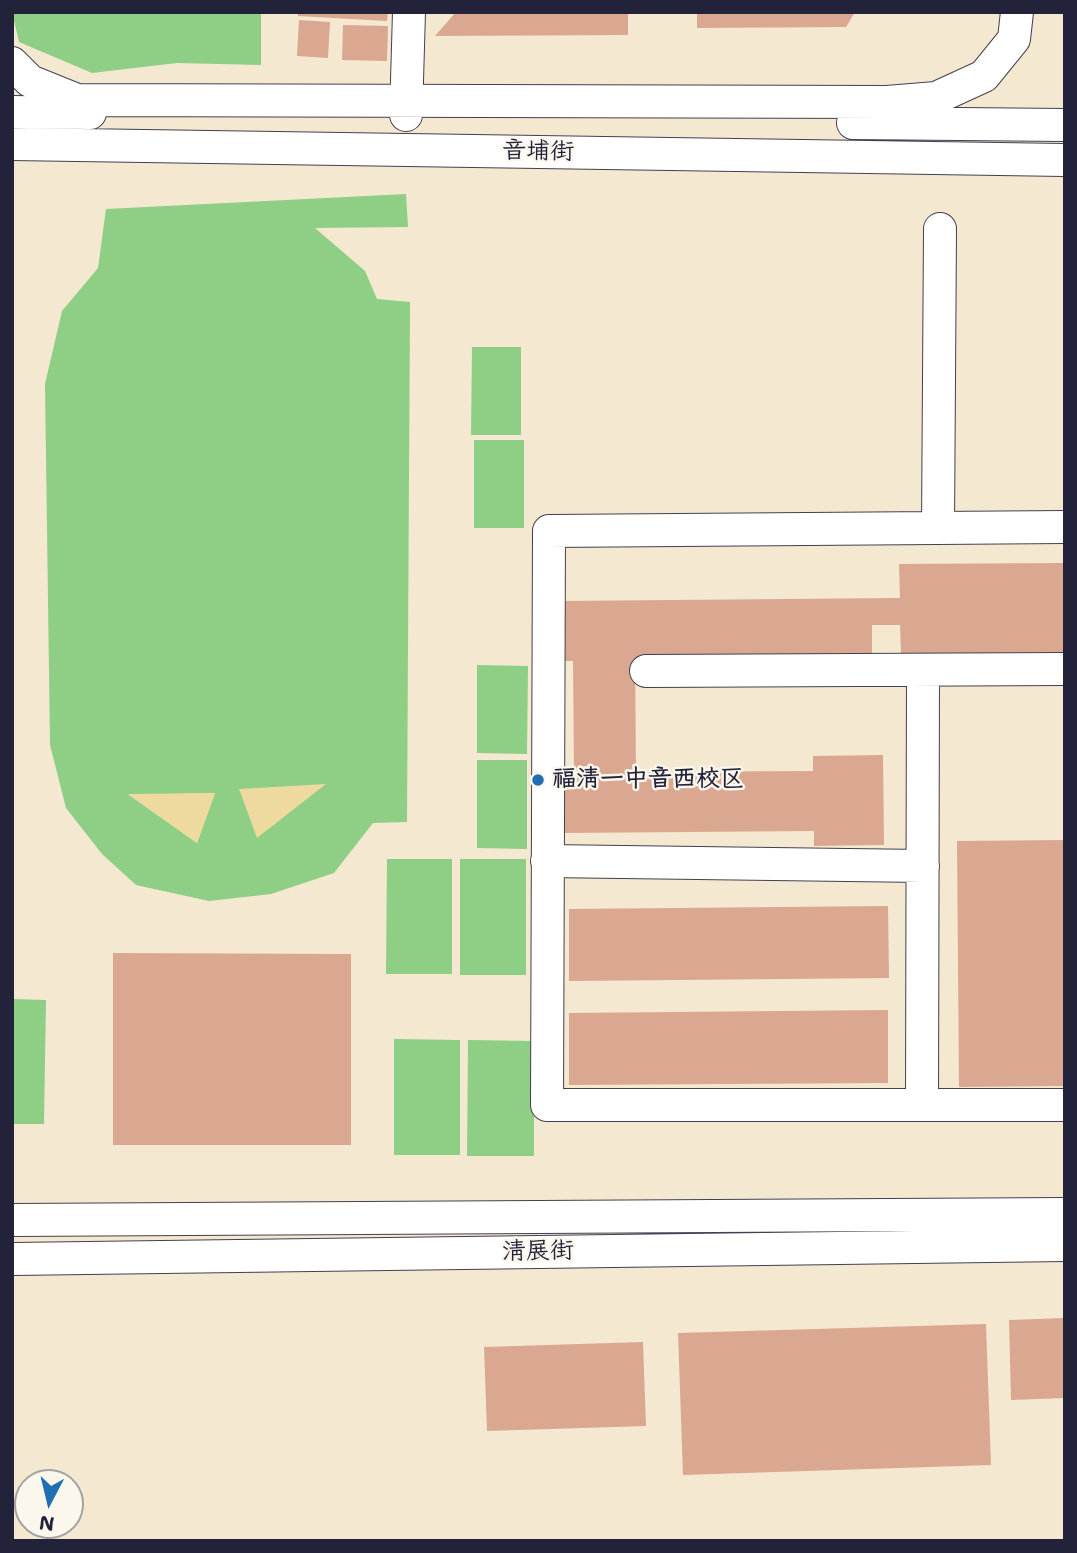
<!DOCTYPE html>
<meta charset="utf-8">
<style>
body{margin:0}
#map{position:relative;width:1077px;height:1553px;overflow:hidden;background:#f4e8d0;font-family:"Shantell Sans",sans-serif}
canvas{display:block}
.frame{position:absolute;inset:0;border:14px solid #22223b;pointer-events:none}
.north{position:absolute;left:14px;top:1469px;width:70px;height:70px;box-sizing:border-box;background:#fbf7ec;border:2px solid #a4a2a5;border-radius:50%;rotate:187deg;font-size:19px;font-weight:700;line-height:28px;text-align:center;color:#22223b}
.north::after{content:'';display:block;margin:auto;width:24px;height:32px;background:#1f6fb2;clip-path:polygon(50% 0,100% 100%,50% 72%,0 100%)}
</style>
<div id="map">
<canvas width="1077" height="1553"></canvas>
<div class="frame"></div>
<div class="north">N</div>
</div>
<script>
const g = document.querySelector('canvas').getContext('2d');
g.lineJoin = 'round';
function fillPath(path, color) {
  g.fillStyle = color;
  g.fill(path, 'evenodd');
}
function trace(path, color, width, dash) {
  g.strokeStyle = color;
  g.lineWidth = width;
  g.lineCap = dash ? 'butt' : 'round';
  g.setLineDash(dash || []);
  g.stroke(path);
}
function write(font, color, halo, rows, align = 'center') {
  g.font = font + ' "Shantell Sans","LXGW WenKai TC",sans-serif';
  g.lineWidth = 5;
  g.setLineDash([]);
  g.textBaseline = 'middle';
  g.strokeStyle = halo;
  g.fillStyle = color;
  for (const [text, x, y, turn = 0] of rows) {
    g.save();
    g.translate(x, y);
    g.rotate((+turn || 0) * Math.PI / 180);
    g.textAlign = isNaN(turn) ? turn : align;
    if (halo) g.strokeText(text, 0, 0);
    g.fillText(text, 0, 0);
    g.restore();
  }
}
fillPath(new Path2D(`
 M12,12H261V65L177,63L92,73L19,42Z
 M406,194L408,227L315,228L365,271L377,299L410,302L407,822L373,823L334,873L271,894L209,901L136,885L102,854L66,808L50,745L45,384L62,311L98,268L106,209ZM215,793L197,843L129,795Z
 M472,347H521V435H471Z
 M474,440H524V528H474Z
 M477,665L528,666L527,754L477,753Z
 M477,760H527V849L477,848Z
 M387,859H452V974H386Z
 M460,859H526V975H460Z
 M12,999L46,1000L44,1124H12Z
 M394,1039L460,1040V1155H394Z
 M468,1040L534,1041V1156H467Z`), '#8ece85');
fillPath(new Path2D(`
 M326,784L257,838L239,789Z
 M215,793L197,843L128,794Z`), '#eeda9e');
fillPath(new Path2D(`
 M298,12H388L387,21L298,16Z
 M456,12H628V35L435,36Z
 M697,12H855L846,27L697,28Z
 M299,20L330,22L328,58L297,56Z
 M343,25L388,26L387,61L342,60Z
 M1065,563V652L901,654L900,625H872V658L635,660L636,772L813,771V756L883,755L884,845L814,846V831L560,833L559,773H574L573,661H562L561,601L900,598L899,564Z
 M1065,840V1086L959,1087L957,841Z
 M888,906L889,978L569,981V909Z
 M113,953L351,954V1145H113Z
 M888,1010V1083L569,1085V1013Z
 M1065,1318V1398L1011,1400L1009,1320Z
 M986,1324L991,1465L683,1475L678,1333Z
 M643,1342L646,1426L487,1431L484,1347Z`), '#daa791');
const minor = new Path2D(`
 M12,63L30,81L77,100L887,102L936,98L984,76L1014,39L1017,12
 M12,112L90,113
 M406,115L409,12
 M853,123L1065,125
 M12,144L1065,160
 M1065,527L549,531L547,1105H1065
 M938,528L940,229
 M646,671L1065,669
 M547,861L923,866
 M922,1105L923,670
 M12,1220L1065,1214
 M12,1259L1065,1245`);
trace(minor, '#424051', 34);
trace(minor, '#fff', 32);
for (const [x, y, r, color] of [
 [538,780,7,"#1f6fb2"]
]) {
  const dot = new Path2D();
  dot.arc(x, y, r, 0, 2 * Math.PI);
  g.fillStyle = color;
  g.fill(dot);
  trace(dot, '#fbf7ec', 2.5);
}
write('24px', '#22223b', '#fbf7ec', [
 ["音埔街",538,152,1],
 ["清展街",538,1252,-1]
]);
write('bold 24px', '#22223b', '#fbf7ec', [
 ["福清一中音西校区",552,780]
], 'left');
</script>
